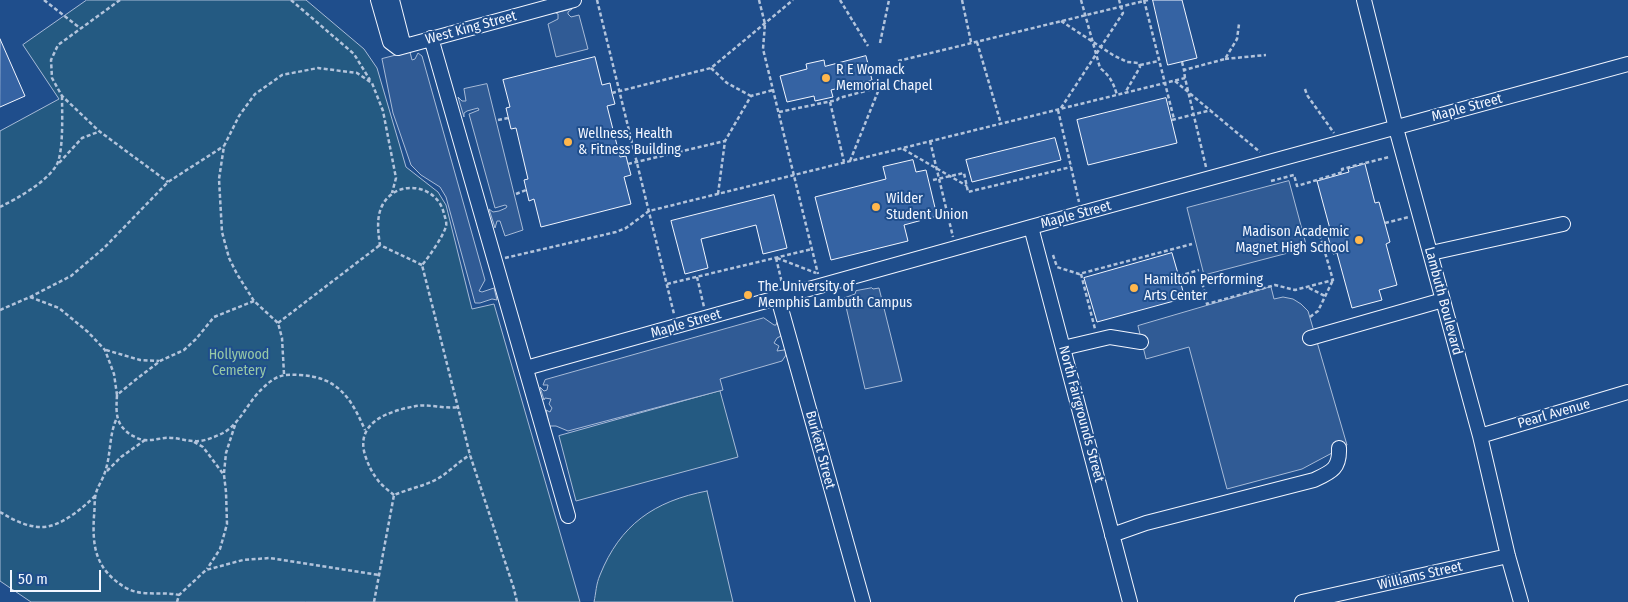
<!DOCTYPE html>
<style>
body{margin:0}
#map{position:relative;width:1628px;height:602px;overflow:hidden;background:#1f4e8c;font-family:"Fira Sans Condensed",sans-serif}
canvas{display:block}
.scale{position:absolute;left:10px;top:570px;width:91px;height:22px;box-sizing:border-box;border:2px solid #f2f6ff;border-top:0;padding-left:6px;font-size:15px;line-height:18px;white-space:nowrap;color:#f2f6ff;-webkit-text-stroke:4px #1f4e8c;paint-order:stroke}
</style>
<div id="map">
<canvas width="1628" height="602"></canvas>
<div class="scale">50 m</div>
</div>
<script>
const g = document.querySelector('canvas').getContext('2d');
g.lineJoin = 'round';
function fillPath(path, color) {
  g.fillStyle = color;
  g.fill(path, 'evenodd');
}
function trace(path, color, width, dash) {
  g.strokeStyle = color;
  g.lineWidth = width;
  g.lineCap = dash ? 'butt' : 'round';
  g.setLineDash(dash || []);
  g.stroke(path);
}
function write(font, color, halo, rows, align = 'center') {
  g.font = font + ' "Fira Sans Condensed",sans-serif';
  g.lineWidth = 4;
  g.setLineDash([]);
  g.textBaseline = 'middle';
  g.strokeStyle = halo;
  g.fillStyle = color;
  for (const [text, x, y, turn = 0] of rows) {
    g.save();
    g.translate(x, y);
    g.rotate((+turn || 0) * Math.PI / 180);
    g.textAlign = isNaN(turn) ? turn : align;
    if (halo) g.strokeText(text, 0, 0);
    g.fillText(text, 0, 0);
    g.restore();
  }
}
const green = new Path2D(`
 M87,0H306L364,49L377,68L406,167L438,192L446,205L472,309L494,304L580,602H31L0,581V131L59,99L23,45Z
 M720,391L738,457L576,501L559,436Z
 M707,491L733,602H594C596,593 596,584 600,575C620,525 654,501 707,491Z`);
fillPath(green, '#245a82');
trace(green, '#a8bbd7', 1);
const parking = new Path2D(`
 M572,9L568,12V14L571,17L579,15L588,49L556,57L548,24L558,19V14L556,13Z
 M412,51L410,52L412,60L415,59L418,53L422,56L485,280L479,291L482,292L494,288L497,300L492,299L480,303H475L446,197L440,187L421,175L411,165L393,113L382,59Z
 M487,84L523,230L505,236L500,221H497L495,228L489,209L493,212L499,211L506,208L507,206L505,205L495,208L469,114L479,110L478,108L467,111L464,113V117L458,97L462,101H466L464,89Z
 M1289,181L1307,248L1204,275L1187,208Z
 M1271,287L1274,299L1283,297L1293,299L1301,304L1308,311L1347,445L1302,469L1227,489L1189,347L1146,359L1138,326Z
 M872,288L873,289L879,288L902,381L865,389L844,298L855,294L856,291Z
 M764,318L774,325H776L777,322L781,336L777,338L774,343L779,346L777,351L784,350L785,347L786,355L782,361L720,379L723,390L568,431L556,426H550V428L546,410L550,412L552,408L549,404L551,399L545,398L544,400L540,387L544,391L547,390L548,385H543L545,380Z`);
fillPath(parking, '#305b95');
trace(parking, '#a8bbd7', 1);
const building = new Path2D(`
 M1153,0H1182L1197,58L1168,65Z
 M0,39L25,96L0,107Z
 M866,56L872,80L831,90L833,97L815,101L814,96L787,102L780,76L807,69L806,64L824,60L825,66Z
 M595,57L602,85L610,83L612,93L615,104L607,106L620,157L626,156L628,164L631,175L624,177L631,204L541,227L534,199L529,201L524,180L528,179L516,128L511,129L506,108L510,107L503,80Z
 M1166,98L1177,143L1088,165L1077,120Z
 M1055,138L1061,160L972,182L966,160Z
 M913,160L916,172L926,170L937,216L904,225L908,241L831,260L815,197L886,179L883,167Z
 M1365,164L1375,203L1379,202L1390,242L1386,244L1397,285L1379,290L1382,300L1352,308L1337,253L1333,254L1326,230L1330,229L1317,181L1349,172L1348,169Z
 M774,195L787,248L763,254L756,225L701,239L708,268L685,274L671,221Z
 M1172,253L1185,298L1097,322L1084,278Z`);
fillPath(building, '#3563a3');
trace(building, '#f2f6ff', 1);
const minor = new Path2D(`
 M378,0L390,42L398,48
 M392,0L402,39L398,48
 M1364,0L1396,128L1480,436L1508,556L1521,602
 M431,38L568,516
 M398,48L574,0
 M1031,227L1130,602
 M1431,253L1563,224
 M778,298L863,602
 M1310,338L1443,300
 M1063,348L1110,337L1141,342
 M526,368L1031,227L1628,64
 M1480,436L1628,392
 M1112,535L1146,523L1314,480C1331,472 1340,469 1339,448
 M1302,602L1508,556`);
trace(minor, '#f2f6ff', 16);
trace(new Path2D(`
 M44,0L80,28
 M120,0L58,45L51,60L52,78L62,96L99,131L168,182
 M291,0L354,54L370,80
 M597,0L674,314
 M759,0L765,24L763,49L818,274
 M840,0L868,46
 M962,0L971,42
 M1081,0L1100,68C1110,76 1113,82 1117,95
 M1144,0L1174,119
 M1061,21L1113,55L1127,62L1139,63L1140,67L1125,93
 M977,42L1001,124
 M880,43L889,0
 M1225,59L1266,55
 M898,61L1148,0
 M1182,62L1184,70
 M1140,65L1159,61
 M711,68L727,83L751,96
 M1185,78L1184,70L1225,59L1237,39L1239,24
 M1175,81L1260,152
 M1305,89L1307,95L1334,133
 M612,93L711,68L793,0
 M830,102L844,162
 M1061,108L1123,13L1119,0
 M1058,110L1079,202
 M779,112L837,100L839,98L873,89
 M498,120L508,118
 M1172,120L1211,110
 M930,141L953,237
 M903,149L967,186
 M850,161L879,89
 M59,163L82,138L98,132
 M628,164L725,141
 M933,180L964,173L968,192L1071,167
 M1271,181L1294,175L1297,186L1343,172L1342,169L1389,157
 M516,194L526,190
 M718,194L725,141L751,96L773,90
 M0,207C18,198 45,183 56,166C64,154 62,111 62,96
 M1385,223L1409,217
 M1053,255L1057,267L1079,274L1192,244
 M505,258L616,232L626,228L649,211L1185,78L1206,167
 M776,258L782,283
 M777,258L816,273
 M422,265L380,245C378,232 376,216 383,204C398,178 438,185 444,214C445,217 447,223 446,226C444,235 429,257 422,265L470,455L514,589L517,602
 M1081,274L1095,329
 M1179,276L1199,270
 M697,277L704,307
 M1201,277L1207,304L1275,285L1295,290L1333,280L1320,235
 M667,284L812,249
 M1309,288L1325,296
 M30,297L59,308L88,332L105,350L114,374L117,395
 M254,301L214,317L196,339L184,350L160,361L134,381L117,395C116,413 115,424 131,435C135,437 140,440 145,440C154,441 162,437 171,438C179,438 186,441 194,441C203,442 215,437 223,433C241,423 248,401 263,388C276,375 283,374 300,375C338,377 351,398 365,430
 M0,310L30,297L71,276L104,248L168,182L224,146
 M1310,317L1318,311L1333,280
 M278,323L380,245
 M106,350L140,360L159,361
 M284,374L282,338L278,323L254,301L237,274L229,258L222,232L219,179L224,146L239,116L255,94L282,75L318,68L357,73L372,83L383,111L396,178L392,193
 M116,420C109,436 111,455 105,472C103,479 98,486 96,493C94,500 95,509 94,516C92,548 96,570 126,588C143,597 161,591 179,595
 M194,442L203,447L224,475L226,492L227,524L220,549L207,569
 M107,471L121,457L145,440
 M224,473L226,453L235,425
 M394,495C388,490 381,485 377,479C371,471 368,464 365,455C355,422 389,411 416,406C430,404 444,409 458,407
 M0,512C12,519 26,527 41,527C59,528 83,508 95,496
 M177,602L179,595L206,570L243,560L270,558L379,575
 M374,602L394,495C406,490 419,487 431,482C446,476 456,463 470,455`), '#b3c4dc', 2.5, [4, 2.5]);
trace(minor, '#1f4e8c', 14);
for (const [x, y, r, color] of [
 [826,78,5,"#ffb74d"],
 [568,142,5,"#ffb74d"],
 [876,207,5,"#ffb74d"],
 [1359,240,5,"#ffb74d"],
 [1134,288,5,"#ffb74d"],
 [748,295,5,"#ffb74d"]
]) {
  const dot = new Path2D();
  dot.arc(x, y, r, 0, 2 * Math.PI);
  g.fillStyle = color;
  g.fill(dot);
  trace(dot, '#1f4e8c', 2);
}
write('14px', '#f2f6ff', '#1f4e8c', [
 ["West King Street",471,28,-15],
 ["Maple Street",1467,108,-15],
 ["Maple Street",1076,215,-15],
 ["Lambuth Boulevard",1443,301,75],
 ["Maple Street",686,324,-16],
 ["North Fairgrounds Street",1081,414,75],
 ["Pearl Avenue",1554,414,-16],
 ["Burkett Street",820,450,75],
 ["Williams Street",1420,576,-13]
]);
write('14px', '#f2f6ff', '#1f4e8c', [
 ["R E Womack",836,70],
 ["Memorial Chapel",836,86],
 ["Wellness, Health",578,134],
 ["& Fitness Building",578,150],
 ["Wilder",886,199],
 ["Student Union",886,215],
 ["Madison Academic",1349,232,"right"],
 ["Magnet High School",1349,248,"right"],
 ["Hamilton Performing",1144,280],
 ["Arts Center",1144,296],
 ["The University of",758,287],
 ["Memphis Lambuth Campus",758,303]
], 'left');
write('14px', '#97c8a6', '#1f4e8c', [
 ["Hollywood",239,355],
 ["Cemetery",239,371]
]);
</script>
